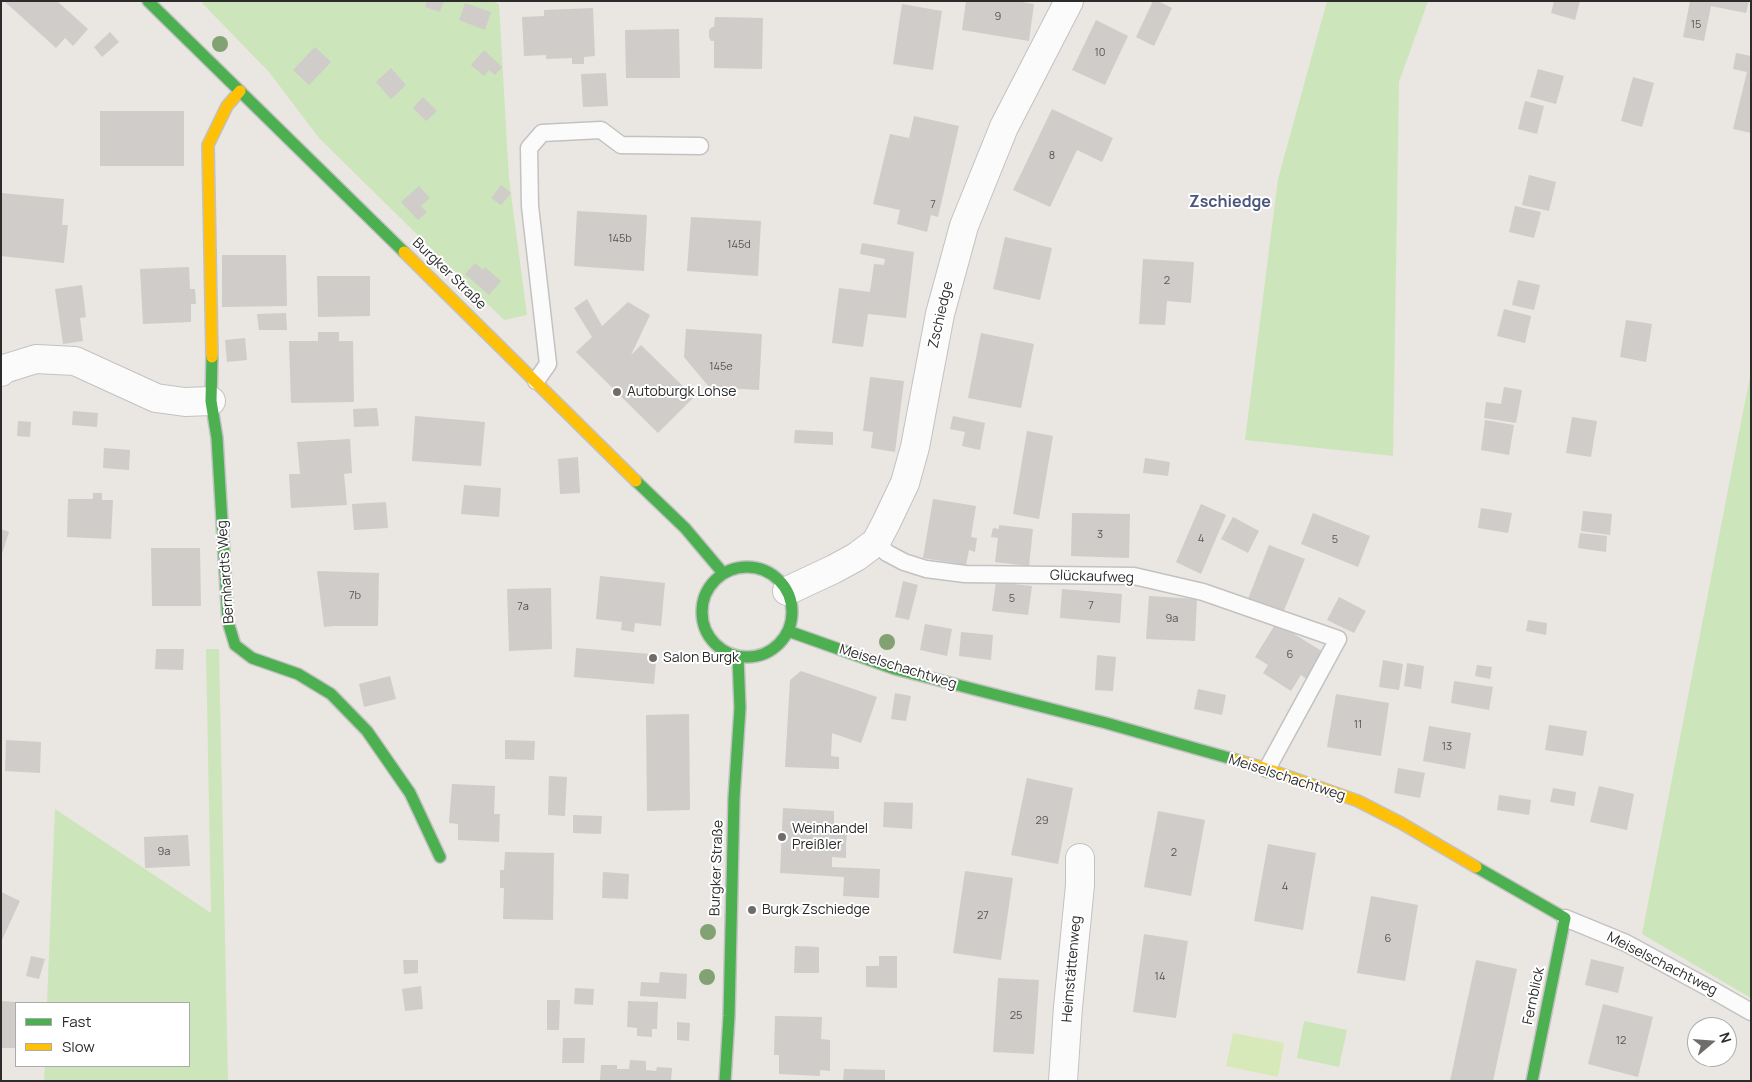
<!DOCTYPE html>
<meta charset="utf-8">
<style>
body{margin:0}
#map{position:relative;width:1752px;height:1082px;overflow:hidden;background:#eae6e2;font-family:Manrope,sans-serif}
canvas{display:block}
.frame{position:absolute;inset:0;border:2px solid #2c2c2c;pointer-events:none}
.legend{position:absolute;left:15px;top:1002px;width:175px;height:65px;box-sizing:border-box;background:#fff;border:1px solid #ababab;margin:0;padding:6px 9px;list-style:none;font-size:15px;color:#2c2c2c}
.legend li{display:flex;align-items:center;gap:10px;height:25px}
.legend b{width:25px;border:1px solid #ababab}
.north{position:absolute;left:1687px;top:1017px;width:50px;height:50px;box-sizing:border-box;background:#fff;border:1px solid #ababab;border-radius:50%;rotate:72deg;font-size:14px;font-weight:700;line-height:20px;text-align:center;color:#2c2c2c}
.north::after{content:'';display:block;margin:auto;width:18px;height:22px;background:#6e6d6c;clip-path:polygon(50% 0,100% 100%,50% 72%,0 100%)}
</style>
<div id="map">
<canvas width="1752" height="1082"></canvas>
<div class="frame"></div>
<ul class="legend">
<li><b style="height:6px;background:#4caf50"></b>Fast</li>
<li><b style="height:6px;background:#ffc107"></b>Slow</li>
</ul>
<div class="north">N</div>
</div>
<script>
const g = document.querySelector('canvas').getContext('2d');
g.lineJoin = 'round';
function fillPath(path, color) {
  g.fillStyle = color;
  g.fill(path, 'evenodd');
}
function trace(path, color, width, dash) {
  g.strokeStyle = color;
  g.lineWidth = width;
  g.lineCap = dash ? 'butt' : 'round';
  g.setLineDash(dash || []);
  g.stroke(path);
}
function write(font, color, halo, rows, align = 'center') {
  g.font = font + ' Manrope,sans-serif';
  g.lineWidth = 4;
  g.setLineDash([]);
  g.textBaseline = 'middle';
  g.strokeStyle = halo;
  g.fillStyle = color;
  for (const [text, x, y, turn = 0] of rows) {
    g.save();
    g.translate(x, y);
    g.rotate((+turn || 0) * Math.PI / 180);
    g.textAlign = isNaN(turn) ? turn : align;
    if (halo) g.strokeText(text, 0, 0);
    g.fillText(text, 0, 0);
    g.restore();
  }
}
fillPath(new Path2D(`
 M205,1H491L499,4L509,179L527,315L504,320L319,138L269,72L202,3Z
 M1327,1H1428L1399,82L1393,456L1245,440L1278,179Z
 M1751,371V998L1642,934Z
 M206,649H219L228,1081H44L45,1066H189V1003H47L55,809L211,913Z
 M1304,1021L1347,1030L1339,1067L1297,1058Z`), '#cde5bb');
fillPath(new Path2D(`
 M1233,1033L1284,1043L1278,1077L1226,1066Z`), '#d8e9b9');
fillPath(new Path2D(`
 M4,1H57L88,29L73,46L65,38L56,48Z
 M427,1H444L440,12L425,7Z
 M966,1H1016L1034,4L1029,41L962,30Z
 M1153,1H1158L1172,8L1154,46L1136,37Z
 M1554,1H1580L1575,20L1551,13Z
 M1690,1H1749L1746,13L1711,6L1704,41L1683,37Z
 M465,3L491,12L485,30L459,20Z
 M902,4L942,11L933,70L893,64Z
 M593,8L595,56L584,57V64H572V58L546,59V55L524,56L522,17L544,16V10Z
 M715,17L763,18L762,69L714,68V41H711L709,37V30L712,27H714Z
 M1096,20L1128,36L1105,85L1072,70Z
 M679,29L680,78H626L625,30Z
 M110,32L119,42L102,57L94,47Z
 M315,47L331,62L309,85L293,70Z
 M484,50L502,67L495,75L489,70L484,76L471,65Z
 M1736,53L1751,56V133L1733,129L1747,72L1733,69Z
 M391,68L406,85L391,99L376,82Z
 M1538,69L1564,76L1556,104L1530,97Z
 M606,73L608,106L583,107L581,74Z
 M1633,77L1654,83L1642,127L1621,121Z
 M423,97L437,111L426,121L413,108Z
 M1525,101L1544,106L1537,134L1518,129Z
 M1052,109L1113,138L1102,162L1077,150L1050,207L1013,190Z
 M100,111H184V166H100Z
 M914,116L959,126L938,217L931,215L927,232L897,224L900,210L873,204L890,134L909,138Z
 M1529,175L1556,182L1549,211L1522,205Z
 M501,185L511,193L501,205L491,198Z
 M419,186L430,198L421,206L427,212L418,220L401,202Z
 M1,193L64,199L62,225H68L64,263L1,256Z
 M1515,206L1541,212L1534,238L1509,232Z
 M577,211L647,215L644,271L574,266Z
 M691,217L761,221L758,276L687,271Z
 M1005,237L1052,248L1040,300L993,289Z
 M862,243L914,252L906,318L868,314L863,347L832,343L839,288L870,292L874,264L884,265L885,259L860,254Z
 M222,255H286L287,306L222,307Z
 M1143,259L1194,262L1191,303L1167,301L1165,325L1139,324Z
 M475,263L483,270L485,267L501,281L489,295L465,274Z
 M189,267L190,289H195L196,304H191V322L143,324L140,269Z
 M317,276H370V316L318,317Z
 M1518,280L1540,285L1534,310L1512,305Z
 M82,285L86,317L80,318L83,341L63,344L55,289Z
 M587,299L602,326L628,302L650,315L631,355L641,345L694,397L658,433L576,352L592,337L574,308Z
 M1504,309L1531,316L1525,343L1497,336Z
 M286,313L287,330H259L257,314Z
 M1626,320L1652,324L1646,362L1620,357Z
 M686,329L762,334L759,390L709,387L684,357Z
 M318,332H339V341H353L354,402L291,403L289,341H318Z
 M981,333L1034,344L1021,408L968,398Z
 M245,338L247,360L227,362L225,340Z
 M870,377L904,381L895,452L871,448L873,432L863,431Z
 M1504,387L1522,390L1516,423L1484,418L1486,402L1501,404Z
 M377,408L379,426L354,427L353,409Z
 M73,411L98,413L97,427L72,425Z
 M415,416L485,422L481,466L412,461Z
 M953,416L985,423L980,450L962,446L965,432L950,429Z
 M1572,417L1597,421L1591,457L1566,453Z
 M1485,420L1514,425L1509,455L1481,450Z
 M18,421L31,422L30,437L17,436Z
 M795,430L833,432V445L794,443Z
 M1027,431L1053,436L1039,519L1013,514Z
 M350,439L352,473L344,474L347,505L291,508L289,474H300L297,442Z
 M104,448L130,450L129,470L103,468Z
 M578,457L580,493L560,494L558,459Z
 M1145,458L1170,462L1168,476L1143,473Z
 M464,485L501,488L499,517L461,514Z
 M93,493H102V500H113L111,539L67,537L68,499H93Z
 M933,499L976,506L971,537L977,538L975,552L969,550L966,565L923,558Z
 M386,502L388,528L354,530L352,504Z
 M1201,504L1226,515L1201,574L1176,562Z
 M1481,508L1512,513L1508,533L1478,528Z
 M1583,511L1612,514L1610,535L1581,531Z
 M1072,513L1130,514L1129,558L1071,556Z
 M1313,513L1370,536L1358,567L1301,544Z
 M1233,517L1259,531L1248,553L1221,539Z
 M999,525L1033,529L1029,566L995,562L998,538L991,537L993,528L999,529Z
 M1,529L9,532L2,554H1Z
 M1580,533L1607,536L1606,552L1578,548Z
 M1269,545L1305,559L1283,613L1248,599Z
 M151,548H200L201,606H152Z
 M317,571L379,573L378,626H334L324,627Z
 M600,576L665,583L661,626L635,623L634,632L621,630L622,622L596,619Z
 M903,581L918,585L909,620L895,617Z
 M996,582L1032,586L1028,615L992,611Z
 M551,588L552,649L509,651L507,589Z
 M1062,589L1122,594L1120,623L1060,618Z
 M1149,596L1197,599L1195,641L1146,639Z
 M1339,597L1366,611L1354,633L1327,620Z
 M1528,620L1547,623L1546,635L1526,631Z
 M1276,623L1325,653L1308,680L1301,675L1291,691L1263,673L1268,665L1255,657Z
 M925,624L952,629L947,656L920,650Z
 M961,632L993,635L991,660L959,656Z
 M576,648L651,654L656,662L654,684L574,677Z
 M156,649H184L183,670L155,669Z
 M1097,655L1116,657L1113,691L1095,690Z
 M1383,660L1403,664L1399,690L1379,687Z
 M1407,663L1424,666L1421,689L1404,686Z
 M1477,665L1492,667L1490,679L1475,676Z
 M801,671L877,697L861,743L832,733L831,756L839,757V769L785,767L790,680Z
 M390,676L396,699L364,707L359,684Z
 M1454,681L1493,687L1489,710L1451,703Z
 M1198,689L1226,695L1222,715L1194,709Z
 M895,693L911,696L906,721L891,719Z
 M1336,694L1389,703L1381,756L1327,747Z
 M689,714L690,810L647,811L646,715Z
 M1549,725L1587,731L1583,756L1545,750Z
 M1429,726L1471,733L1465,769L1423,761Z
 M6,740L41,742L40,773L5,771Z
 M505,740L535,741L534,760L505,759Z
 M1398,768L1425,773L1420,798L1394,793Z
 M549,776L567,777L565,816L548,815Z
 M1027,778L1073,788L1058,864L1011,855Z
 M452,784L495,786L494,814H500L499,842L458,840V824L449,823Z
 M1599,786L1634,794L1627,830L1590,822Z
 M1553,788L1576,792L1574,806L1550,802Z
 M1499,795L1531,800L1529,815L1497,810Z
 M884,802L913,803L912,829L883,827Z
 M783,808L834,811V832L847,833L846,844V858L832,857V867L880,869L879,898L843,896L844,877L780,873Z
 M1158,811L1205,820L1191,896L1144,887Z
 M573,815L602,816L601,834L573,833Z
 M188,835L190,866L145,868L144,837Z
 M1268,844L1316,853L1303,930L1254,921Z
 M505,852L554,853L553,920L503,919L504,888H500V870H504Z
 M965,871L1013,878L1001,960L953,953Z
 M603,872L629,874L628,899L602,898Z
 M1,892L20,901L1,942Z
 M1371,896L1418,905L1405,981L1357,973Z
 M1144,934L1188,941L1176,1018L1133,1012Z
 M795,946L819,947V973H794Z
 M31,956L45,959L39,979L26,976Z
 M879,956H897V988L866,987V966H879Z
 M1591,959L1624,967L1618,993L1585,985Z
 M403,960H418V973L404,974Z
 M1476,960L1517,969L1509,1006L1493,1081H1450Z
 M660,972L687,974L686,999L640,996L641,982L659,983Z
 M998,978L1039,980L1034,1054L993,1052Z
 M421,986L423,1009L405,1011L402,989Z
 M575,988L594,989L593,1005L574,1004Z
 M547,1000H560L559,1030H547Z
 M1,1001L16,1002V1048H1Z
 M628,1001L658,1002L657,1029H652V1037L637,1036V1028L627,1027Z
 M1603,1004L1653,1017L1638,1077L1588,1064Z
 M775,1016L822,1017L821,1039L830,1040V1071L820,1070V1076L779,1074V1055H774Z
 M677,1022L690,1023L689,1041L677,1040Z
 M563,1038H585L584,1063H562Z
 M630,1060L646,1061V1070L656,1071L657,1067L672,1068L671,1081H600L601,1065H617V1069H629Z
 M844,1069L885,1070V1081H843Z`), '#cfccc9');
const lane = new Path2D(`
 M536,381L548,364L530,206L529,148L542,133L601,130L621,145L700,146
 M876,542L887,553L904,562L926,569L965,574L1134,576L1203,592L1338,639L1267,769
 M1565,918L1626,943L1709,988L1751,1012`);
const street = new Path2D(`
 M1,372L4,369L36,359L75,361L156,398L185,402L211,401
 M787,591L834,569L856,557L876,542L886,523L905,483L915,447L940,314L964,226L1004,127L1069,1
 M1063,1081L1068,1007L1080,885V858`);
const fast = new Path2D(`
 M148,1L404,252
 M212,357L211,401L217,438L228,622L235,645L252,658L298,674L331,694L367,731L410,793L440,857
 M636,481L685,528L723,573
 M702 612a45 45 0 1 1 90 0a45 45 0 1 1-90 0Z
 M788,631L895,669L1106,723L1236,760
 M1476,867L1565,918L1532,1081
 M725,1081L729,1016L734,798L740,708L738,657`);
const slow = new Path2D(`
 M404,252L636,481
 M212,357L208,145L227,106L240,91
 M1236,760L1267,769L1358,801L1401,823L1476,867`);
trace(lane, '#c3c2c3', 19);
trace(street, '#c3c2c3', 30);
trace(fast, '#c3c2c3', 14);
trace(slow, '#c3c2c3', 14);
trace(lane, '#fcfbfb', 16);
trace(street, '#fcfbfb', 28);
trace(fast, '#4caf50', 11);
trace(slow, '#ffc107', 11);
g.fillStyle = '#82a274';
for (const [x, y] of [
 [220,44],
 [887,642],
 [708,932],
 [707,977]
]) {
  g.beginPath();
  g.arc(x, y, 8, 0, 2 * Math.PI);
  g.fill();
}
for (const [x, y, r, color] of [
 [617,392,5,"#6e6d6c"],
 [653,658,5,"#6e6d6c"],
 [782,837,5,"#6e6d6c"],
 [752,910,5,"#6e6d6c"]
]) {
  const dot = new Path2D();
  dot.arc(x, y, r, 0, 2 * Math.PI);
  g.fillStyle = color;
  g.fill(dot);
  trace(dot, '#fff', 2);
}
write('11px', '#565655', null, [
 ["9",998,17],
 ["15",1696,25],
 ["10",1100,53],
 ["8",1052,156],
 ["7",933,205],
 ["145b",620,239],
 ["145d",739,245],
 ["2",1167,281],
 ["145e",721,367],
 ["3",1100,535],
 ["4",1201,539],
 ["5",1335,540],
 ["7b",355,596],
 ["5",1012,599],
 ["7",1091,606],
 ["7a",523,607],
 ["9a",1172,619],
 ["6",1290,655],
 ["11",1358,725],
 ["13",1447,747],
 ["29",1042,821],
 ["9a",164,852],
 ["2",1174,853],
 ["4",1285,887],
 ["27",983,916],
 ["6",1388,939],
 ["14",1160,977],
 ["25",1016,1016],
 ["12",1621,1041]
]);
write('14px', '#2c2c2c', '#fff', [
 ["Burgker Straße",449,274,44],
 ["Zschiedge",941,315,-77],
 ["Bernhardts Weg",226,572,-94],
 ["Glückaufweg",1092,577,2],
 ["Meiselschachtweg",898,667,17],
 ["Meiselschachtweg",1287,778,18],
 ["Burgker Straße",717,868,-88],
 ["Meiselschachtweg",1662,964,27],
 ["Heimstättenweg",1072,969,-85],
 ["Fernblick",1534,996,-78]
]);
write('14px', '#2c2c2c', '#fff', [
 ["Autoburgk Lohse",627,392],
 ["Salon Burgk",663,658],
 ["Weinhandel",792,829],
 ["Preißler",792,845],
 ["Burgk Zschiedge",762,910]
], 'left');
write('bold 16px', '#4c567d', '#fff', [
 ["Zschiedge",1230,203]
]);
</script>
